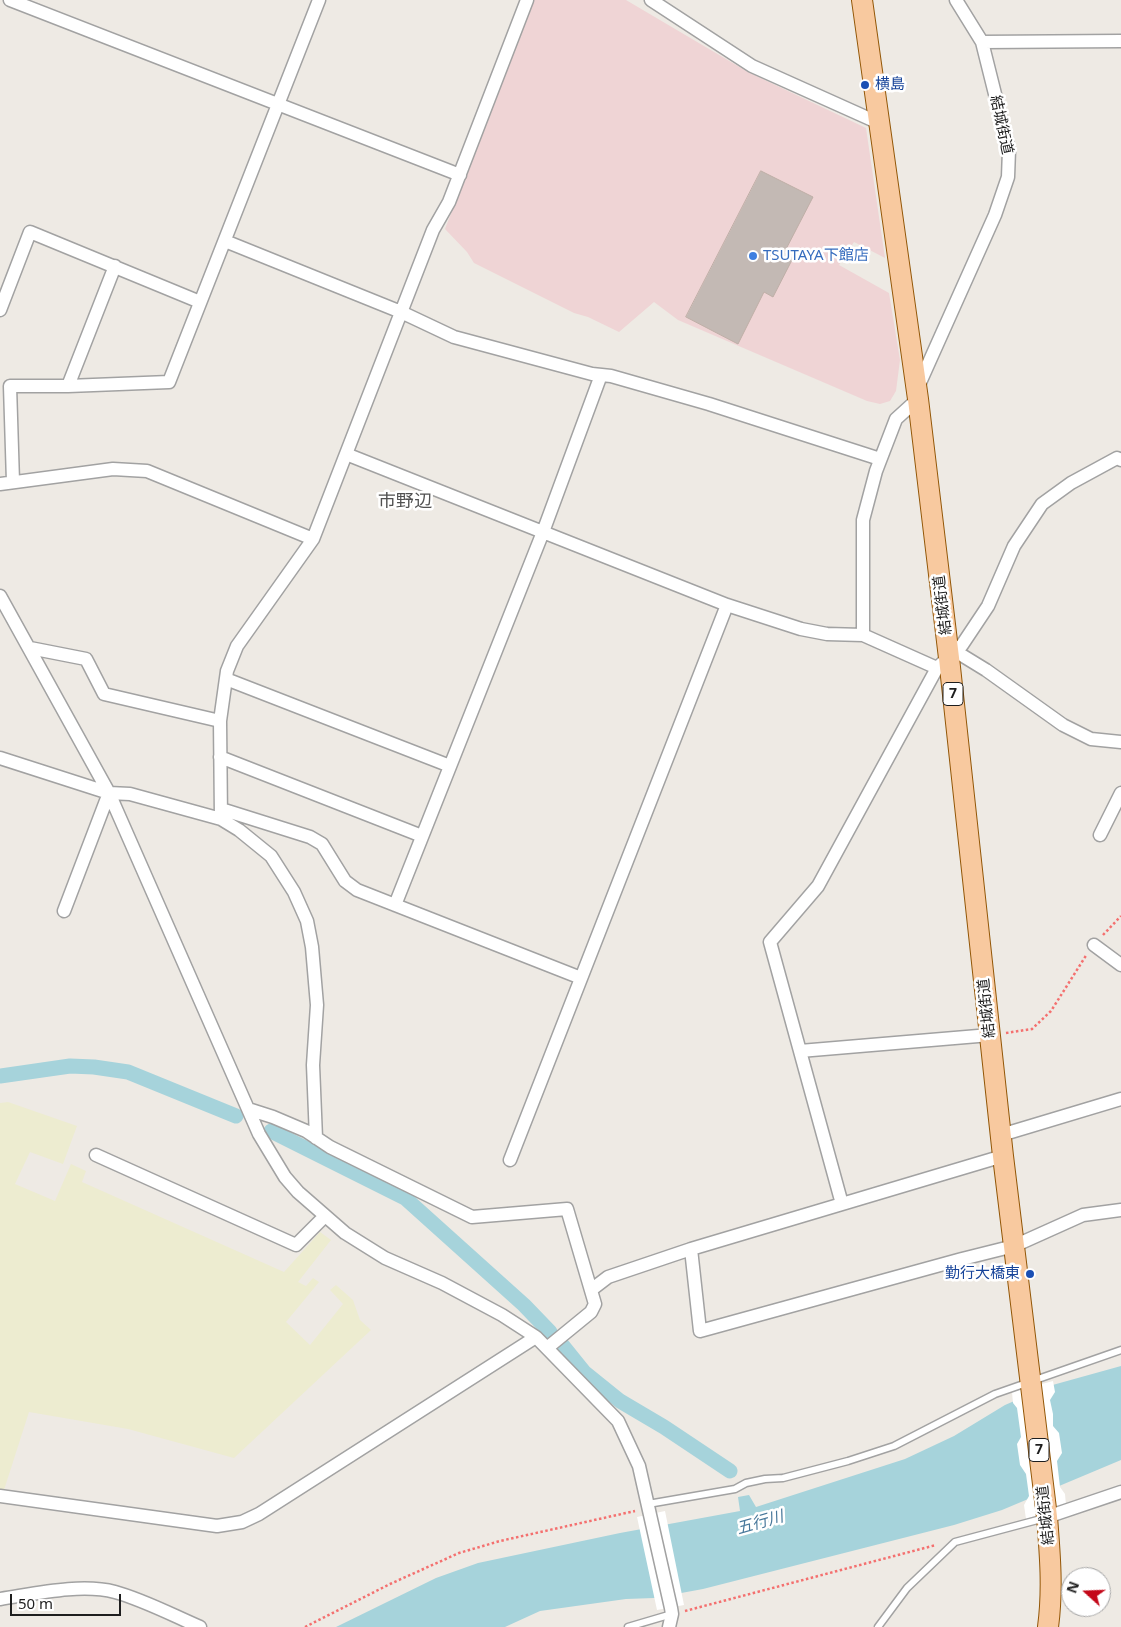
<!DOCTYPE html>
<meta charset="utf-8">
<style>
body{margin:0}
#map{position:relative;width:1121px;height:1627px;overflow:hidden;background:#eeeae4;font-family:"Noto Sans",sans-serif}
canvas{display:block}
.north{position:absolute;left:1061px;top:1567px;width:50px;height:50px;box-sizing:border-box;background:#fff;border:1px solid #a5a5a5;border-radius:50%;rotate:290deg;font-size:14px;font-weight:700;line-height:20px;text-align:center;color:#1e1e1e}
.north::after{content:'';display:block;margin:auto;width:18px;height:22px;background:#c40819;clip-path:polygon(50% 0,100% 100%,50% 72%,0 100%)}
.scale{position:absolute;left:10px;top:1594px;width:111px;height:22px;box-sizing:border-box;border:2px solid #1e1e1e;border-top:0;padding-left:6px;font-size:15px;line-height:18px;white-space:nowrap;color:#1e1e1e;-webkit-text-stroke:4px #fff;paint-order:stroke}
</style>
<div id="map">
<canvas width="1121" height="1627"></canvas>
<div class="north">N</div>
<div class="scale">50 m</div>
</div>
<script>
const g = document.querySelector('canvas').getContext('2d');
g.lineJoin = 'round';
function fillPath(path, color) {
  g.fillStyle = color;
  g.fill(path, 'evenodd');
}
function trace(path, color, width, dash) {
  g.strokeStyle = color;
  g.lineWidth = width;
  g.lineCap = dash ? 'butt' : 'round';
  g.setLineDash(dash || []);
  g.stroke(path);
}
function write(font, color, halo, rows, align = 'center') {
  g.font = font + ' "Noto Sans","Noto Sans JP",sans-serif';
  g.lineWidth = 5;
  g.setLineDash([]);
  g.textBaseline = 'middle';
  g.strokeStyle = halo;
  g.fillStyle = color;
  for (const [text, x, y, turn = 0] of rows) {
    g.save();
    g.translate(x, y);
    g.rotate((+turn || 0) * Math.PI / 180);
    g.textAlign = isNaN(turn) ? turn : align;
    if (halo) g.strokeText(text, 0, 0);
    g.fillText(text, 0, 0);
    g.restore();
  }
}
fillPath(new Path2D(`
 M533,0H626L748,72L866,128L885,258L854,242L839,265L889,293L900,360L896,391L890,401L880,404L867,401L678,320L654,302L619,332L588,317L574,313L474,263L467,252L445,229Z`), '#efd4d5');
fillPath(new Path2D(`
 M8,1102L77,1126L63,1164L30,1152L15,1184L55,1201L71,1164L86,1171L82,1182L284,1272L320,1232L331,1240L298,1282L306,1286L313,1278L319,1282L286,1322L310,1345L343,1304L330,1290L336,1285L353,1300L360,1320L371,1330L234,1458L128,1429L29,1412L4,1490L0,1489V1103Z`), '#edecd0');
fillPath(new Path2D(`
 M1121,1366V1460L1002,1510L954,1525L703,1589L654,1598L626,1599L540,1611L505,1627H336L436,1578L478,1563L620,1533L740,1511L738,1497L749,1495L756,1507L905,1459L954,1436L1005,1405L1049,1386Z`), '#a6d3db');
fillPath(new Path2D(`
 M1053,1381L1055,1392L1050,1400L1053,1414V1426L1059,1433L1062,1453L1057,1461L1060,1487L1065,1494L1066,1505L1026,1519L1024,1505L1029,1496L1026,1474L1020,1465L1017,1444L1021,1437L1017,1408L1013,1403L1012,1392Z
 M665,1511L684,1605L657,1610L637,1517Z`), '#fff');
trace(new Path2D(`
 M0,1076L70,1066L94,1067L128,1072L236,1116
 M271,1131L405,1198L524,1305L550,1332
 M563,1346L584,1372L620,1401L664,1427L730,1471`), '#a6d3db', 15);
const building = new Path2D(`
 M761,171L813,197L784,253L793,258L773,297L764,292L738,344L686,317Z`);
fillPath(building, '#c3b9b4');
trace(building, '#bfafa7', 1);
const lane = new Path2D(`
 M648,1504L735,1489L746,1483L765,1479L783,1478L848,1461L894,1446L995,1394L1121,1350
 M628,1627L672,1614
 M878,1627L907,1588L955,1542L1045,1518`);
const street = new Path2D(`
 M10,0L460,175
 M651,0L752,66L879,123
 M982,42L1121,41
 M225,241L401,312L454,337L592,374L611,376L709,404L880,459
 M0,310L30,232L200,302
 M68,386L115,266
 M918,387L995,215L1008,177L1009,150L982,42L956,0
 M346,454L727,605L801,629L827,634L863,635L937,668
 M13,482L10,386H68L169,382L319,0
 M0,484L113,469L147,471L313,539
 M0,596L109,793L259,1134L285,1177L298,1192L345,1233L385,1258L442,1283L502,1315L536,1337L618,1421L639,1466L671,1608L672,1614L669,1627
 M863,635V520L876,471L896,419L918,399
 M30,648L86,659L104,694L220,721
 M955,651L986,670L1063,725L1091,739L1121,742
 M226,679L450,766
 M220,757L422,836
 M0,758L109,793L130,794L221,819L239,830L271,856L294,892L307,921L312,947L317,1005L313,1065L316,1138
 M221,809L310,837L322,844L345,881L357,890L581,978
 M221,819L220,721L227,671L237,646L313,539L433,230L449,202L527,0
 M1100,835L1121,793
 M395,905L543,532L601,375
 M64,911L109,793
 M1094,945L1121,965
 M800,1051L990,1035
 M248,1109L273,1117L306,1131L330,1147L472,1217L567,1209L595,1304L591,1312L547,1348
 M1001,1135L1121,1099
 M96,1155L296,1245L325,1216
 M510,1160L727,605
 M842,1204L770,942L818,886L937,668L962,645L988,606L1014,546L1042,504L1071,483L1117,458L1121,460
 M691,1249L700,1331L962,1259L1014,1246L1083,1215L1121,1210
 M591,1290L608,1277L691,1249L1003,1156
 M0,1496L217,1526L242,1522L259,1514L536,1337
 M1047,1517L1121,1492
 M0,1599C34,1594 81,1583 115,1592C144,1600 172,1615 200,1627`);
const primary = new Path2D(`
 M862,0L918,399L949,658L1003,1156L1047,1517C1050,1554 1053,1590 1048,1627`);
trace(lane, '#a2a2a2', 9);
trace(street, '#a2a2a2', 15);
trace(primary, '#925606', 22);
trace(new Path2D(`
 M1103,935L1121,916
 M1006,1033L1032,1029L1051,1011L1087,954
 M685,1611L936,1545
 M305,1627L390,1584L459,1553L500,1541L635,1511`), '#f4706f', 2.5, [2.5, 2.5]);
trace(lane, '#fff', 6);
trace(street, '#fff', 12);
trace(primary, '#f8c99f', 20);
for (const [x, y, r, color] of [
 [865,85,5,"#1a4fb4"],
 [753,256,5,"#3f7fe0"],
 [1030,1274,5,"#1a4fb4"]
]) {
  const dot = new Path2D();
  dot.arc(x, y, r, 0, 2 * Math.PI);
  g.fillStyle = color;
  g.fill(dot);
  trace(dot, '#fff', 2);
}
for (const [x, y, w] of [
 [953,694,20],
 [1039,1450,20]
]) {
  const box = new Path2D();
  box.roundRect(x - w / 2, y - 11.5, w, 23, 4);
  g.fillStyle = '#fff';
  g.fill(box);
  trace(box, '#1e1e1e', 1);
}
write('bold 14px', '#1e1e1e', null, [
 ["7",953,694],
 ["7",1039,1450]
]);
write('15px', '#164399', '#fff', [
 ["横島",875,85],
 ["勤行大橋東",1020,1274,"right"]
], 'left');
write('15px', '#1e1e1e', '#fff', [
 ["結城街道",1001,125,78],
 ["結城街道",943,605,-97],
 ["結城街道",987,1008,-96],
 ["結城街道",1046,1515,-96]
]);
write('15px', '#366cbe', '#fff', [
 ["TSUTAYA下館店",763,256]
], 'left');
write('italic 16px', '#48789b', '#fff', [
 ["五行川",760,1523,-16]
]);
write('18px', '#515151', '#fff', [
 ["市野辺",405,502]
]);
</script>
